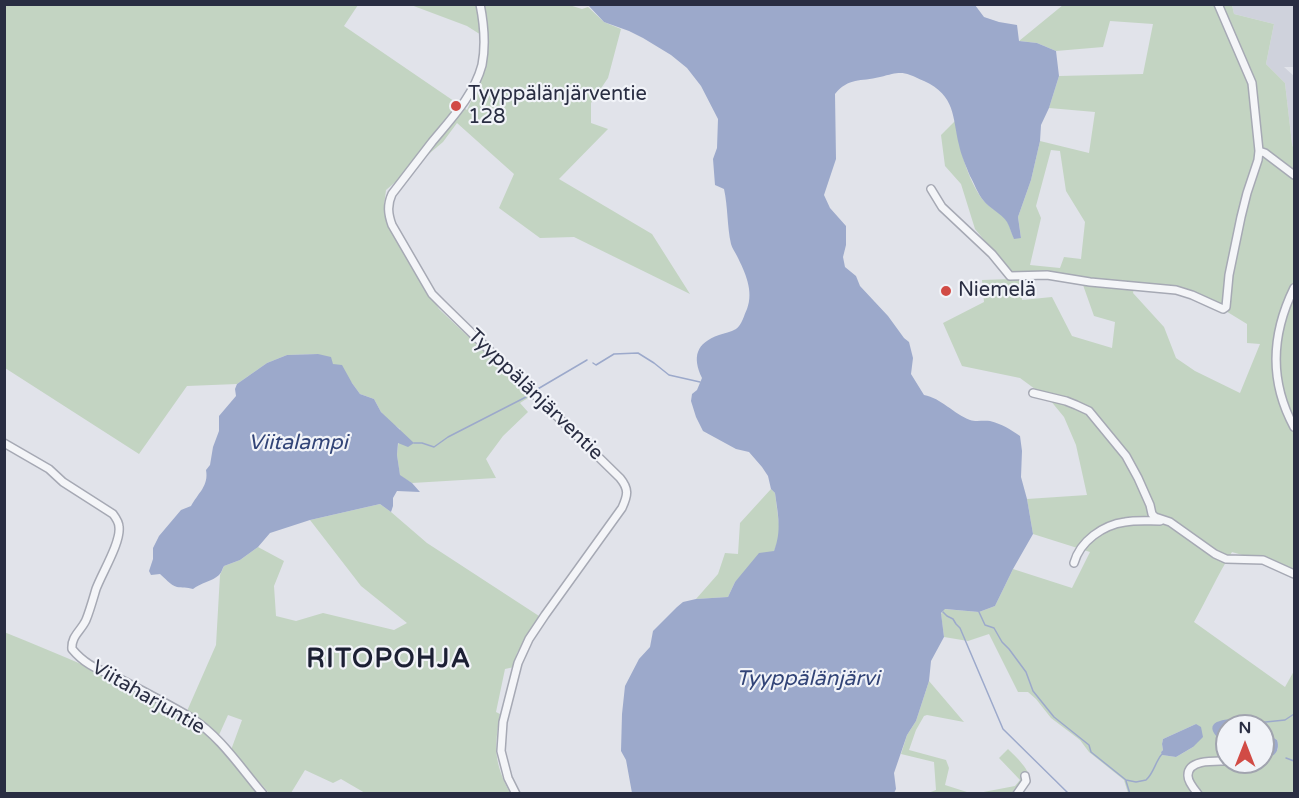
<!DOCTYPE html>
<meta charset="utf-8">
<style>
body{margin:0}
#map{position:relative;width:1299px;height:798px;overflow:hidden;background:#e1e3ea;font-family:"Varela Round",sans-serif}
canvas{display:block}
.frame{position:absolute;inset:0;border:6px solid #292d42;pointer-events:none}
.north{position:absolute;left:1215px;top:714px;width:60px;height:60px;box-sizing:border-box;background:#f1f3f8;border:2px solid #a1a4af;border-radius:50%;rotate:0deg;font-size:16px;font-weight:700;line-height:24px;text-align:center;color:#292d42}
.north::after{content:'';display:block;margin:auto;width:21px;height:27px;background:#d14b45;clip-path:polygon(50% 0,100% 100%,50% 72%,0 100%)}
</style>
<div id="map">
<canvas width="1299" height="798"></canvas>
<div class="frame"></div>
<div class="north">N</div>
</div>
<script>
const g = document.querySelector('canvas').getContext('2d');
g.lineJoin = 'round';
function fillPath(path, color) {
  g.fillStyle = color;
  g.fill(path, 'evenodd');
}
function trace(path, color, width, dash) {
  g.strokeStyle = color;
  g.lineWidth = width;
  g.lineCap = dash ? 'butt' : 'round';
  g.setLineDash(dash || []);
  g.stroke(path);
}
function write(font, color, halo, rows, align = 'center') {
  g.font = font + ' "Varela Round",sans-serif';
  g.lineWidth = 4.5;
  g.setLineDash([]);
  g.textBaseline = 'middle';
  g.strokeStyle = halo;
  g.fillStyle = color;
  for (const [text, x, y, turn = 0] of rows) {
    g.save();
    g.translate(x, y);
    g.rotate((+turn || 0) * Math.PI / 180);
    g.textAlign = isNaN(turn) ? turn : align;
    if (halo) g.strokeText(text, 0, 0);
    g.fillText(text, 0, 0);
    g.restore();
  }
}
fillPath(new Path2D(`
 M1232,5H1294V67H1284L1294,76V150L1292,144L1285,83L1266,64L1274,24L1234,14Z`), '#cfd2dc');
fillPath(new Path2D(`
 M566,4L582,9L588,7L604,22L621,29L608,78L591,103V123L608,129L559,179L652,234L690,294L574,237L540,238L499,208L514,174L457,123L443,142L386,190L384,206L389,227L439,309L531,396L520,403L528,412L503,436L486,459L496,478L412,483L400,476L397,455L400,429L391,423L381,412L374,399L360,394L352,383L333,364L318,354L287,355L267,363L237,384L187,386L139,454L5,368L4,5H358L344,26L467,110L482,77L489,40L467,26L411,5Z
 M1063,5H1232L1234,14L1274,24L1266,64L1285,83L1292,144L1294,150V570L1232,552C1218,574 1207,599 1194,622L1285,687L1294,671V793H1128L1124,780L1089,752L1080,740L1051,718L1036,699L1028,692H1018L989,634L968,641L944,637L941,614L944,609L979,612L995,606L1013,569L1072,588L1090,552L1033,534L1027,499L1087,495L1076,445L1064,417L1050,400L1020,378L962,366L943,323L984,302L982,280L1011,279L1012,274L975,229L961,184L945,166L941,135L955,121C959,146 967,179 983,200C989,208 1001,212 1007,221C1010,226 1011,233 1014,238H1021L1018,217L1031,180L1040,141L1089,153L1095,112L1049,108L1059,76L1143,74L1153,24L1110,21L1103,47L1056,51L1037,43L1019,41ZM1051,150L1060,151L1066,191L1085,222L1081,259L1064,257L1060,268L1030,265L1041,218L1036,206ZM1023,278H1053L1083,285L1094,316L1115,322L1112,348L1072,336L1052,297L1022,300ZM1135,284L1184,289L1216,305L1247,324V343L1260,344L1240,393L1195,371L1176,358L1164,327L1133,293ZM1242,718L1244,719L1246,726H1263V731L1277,740L1278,749L1271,757L1263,753V762H1227V734L1217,737L1213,725ZM1196,724L1193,747L1176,757L1162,755L1161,752L1163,750L1162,744L1163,739Z
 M771,489L775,493L779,524V539L774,551L735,582L728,597L696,599L718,574L725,553L738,554L740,523Z
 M380,504L391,512L427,543L539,616L517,653L514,667L505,669L496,712L500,714C494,749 494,762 510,793H365L341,779L333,783L305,770L291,793H269L231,750L242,720L228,715L219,735L207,724L187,711L216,645L220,575L224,566L240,560L258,547L284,561L274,586L276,616L296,621L323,613L394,630L407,623L361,586L310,520Z
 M4,632C60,655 117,677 168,708C181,716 195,724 206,734C226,752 240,774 258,793H5Z
 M929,681L964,722L927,715L924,716L916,730L909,750L946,760L949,768L945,785L970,793H928L936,790L934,762L901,754L907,735L916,721Z
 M1008,749C1015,756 1032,771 1029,781C1028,785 1023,790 1021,793L973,794L1015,786L1020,780L999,758Z`), '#c3d4c2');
fillPath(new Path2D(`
 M588,5H975L984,17L999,22L1017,25L1019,41L1037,43L1056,51L1059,76L1049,108L1041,125L1040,141L1031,180L1018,217L1021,238L1014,239C1011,233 1010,227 1007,222C1001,213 990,209 983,200C978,194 974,183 970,176C966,166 961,155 959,145C952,116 956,96 924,81C903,71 902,71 880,77C860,82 849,77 835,94L836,159L824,195L830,208L846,226V245L843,257L845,267L856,276L860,286L888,316L904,338L909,342L913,358L911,374L924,395C941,398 954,414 970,420C976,422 983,420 990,421C1002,424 1010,429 1020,436L1022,451L1021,477L1027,499L1033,534L1013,569L995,606L979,612L945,609L941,613L944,637L931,661L929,681L916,721L907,735L894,773L896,789L894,793H632L626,760L621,751L622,714L625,686L639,659L650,647L653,631L677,607L683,602L696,599L728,597L735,582L759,553L774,551C782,531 778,515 775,493L771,489L768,476L762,467L749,452L736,449L703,431L696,417L691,401L692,394L697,390L702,378C692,357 696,343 719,335C724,333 731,332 736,329C742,325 744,315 747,309C754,291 745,272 737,256C735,252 732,248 731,244C727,226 728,207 724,189L715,185L713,159L717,148L718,119L701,86L687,68L671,55L643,38L629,31L604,22Z
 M318,354L331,357L333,364L342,365L352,383L360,394L374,399L381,412L414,443L408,447L398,443L397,455L400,475L412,483L420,492L397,491L393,498V506L391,512L380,504L310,520L270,533L258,547L240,560L224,566C222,569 222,572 219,575C213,581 200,583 193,589C187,587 182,588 177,587C170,585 165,578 160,574L151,575L149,571L153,559V548L159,536L181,510L191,506C198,493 209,486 206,470L210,465L213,447L219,431V416L236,396L235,389L237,384L267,363L287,355Z
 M1242,718L1244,719L1246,726H1227V734L1217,737C1201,719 1231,719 1242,718Z
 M1196,724L1201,727L1203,737L1193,747L1176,757L1162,755L1161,752L1163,750L1162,744L1163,739Z
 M1263,731L1277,740C1279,746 1278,753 1272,756L1263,753Z`), '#9ca9cb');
trace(new Path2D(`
 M593,363L596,365L614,354L638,353L654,363L669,375L700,382
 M536,390L587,360
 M414,443H422L434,447L448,437L526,397
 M943,612L947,616L953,619L956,624L960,628L1003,729L1069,794
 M979,612L985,625L994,628L1002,642L1009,649L1026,672L1033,691L1054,717L1089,745L1091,752L1126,780L1136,782L1146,780C1154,773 1155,762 1162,754
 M1256,723L1285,720L1294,714
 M1286,758L1294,761
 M1126,781L1130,794`), '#9ca9cb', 1.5);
const minor = new Path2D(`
 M480,4C484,24 486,45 482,65C474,95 452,118 432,142C419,159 405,177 392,194C387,205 388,214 392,225L432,294L442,304L620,478C629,489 628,495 622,508L545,615L529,639L518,663L503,722L501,751L508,778L516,794
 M1259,151L1265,153L1294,175
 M931,189L942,207L992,254L1010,276L1047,275L1090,282L1176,290L1192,295L1223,309L1226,307L1229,275L1241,217L1247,193L1258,160L1259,151L1252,83L1218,4
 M1294,288C1271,335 1269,381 1294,427
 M1033,393L1066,401L1076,405L1089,411L1126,456L1138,478L1150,505L1152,514L1155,517L1170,522L1215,554L1226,559L1263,560L1294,574
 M4,443L49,469L63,482L113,514C116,518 119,522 119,527C121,542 102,573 96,589C93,599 90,610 86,620C81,631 71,636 72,649C87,667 101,670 122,680C145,692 168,704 190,717C220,736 240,767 263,794
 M1074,563C1080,541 1103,525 1125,522C1136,520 1148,521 1160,521
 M1017,794L1026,781L1025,776
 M1198,794C1194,789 1188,782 1188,776C1187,759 1216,761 1227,761`);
trace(minor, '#a6a9b4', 10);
trace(minor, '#f4f5f8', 7);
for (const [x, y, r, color] of [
 [456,106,6,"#d14b45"],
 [946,291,6,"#d14b45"]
]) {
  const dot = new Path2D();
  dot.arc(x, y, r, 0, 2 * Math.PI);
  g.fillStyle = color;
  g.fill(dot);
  trace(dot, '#f1f3f8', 2);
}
write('20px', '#292d42', '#f1f3f8', [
 ["Tyyppälänjärventie",468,95],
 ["128",468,118],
 ["Niemelä",958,291]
], 'left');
write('20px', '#292d42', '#f1f3f8', [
 ["Tyyppälänjärventie",535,395,44],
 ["Viitaharjuntie",148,698,30]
]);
write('italic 21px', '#324477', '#f1f3f8', [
 ["Viitalampi",298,443],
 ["Tyyppälänjärvi",808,679]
]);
g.letterSpacing = '1.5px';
write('bold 26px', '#1b1f33', '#f1f3f8', [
 ["RITOPOHJA",389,660]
]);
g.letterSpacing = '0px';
</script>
